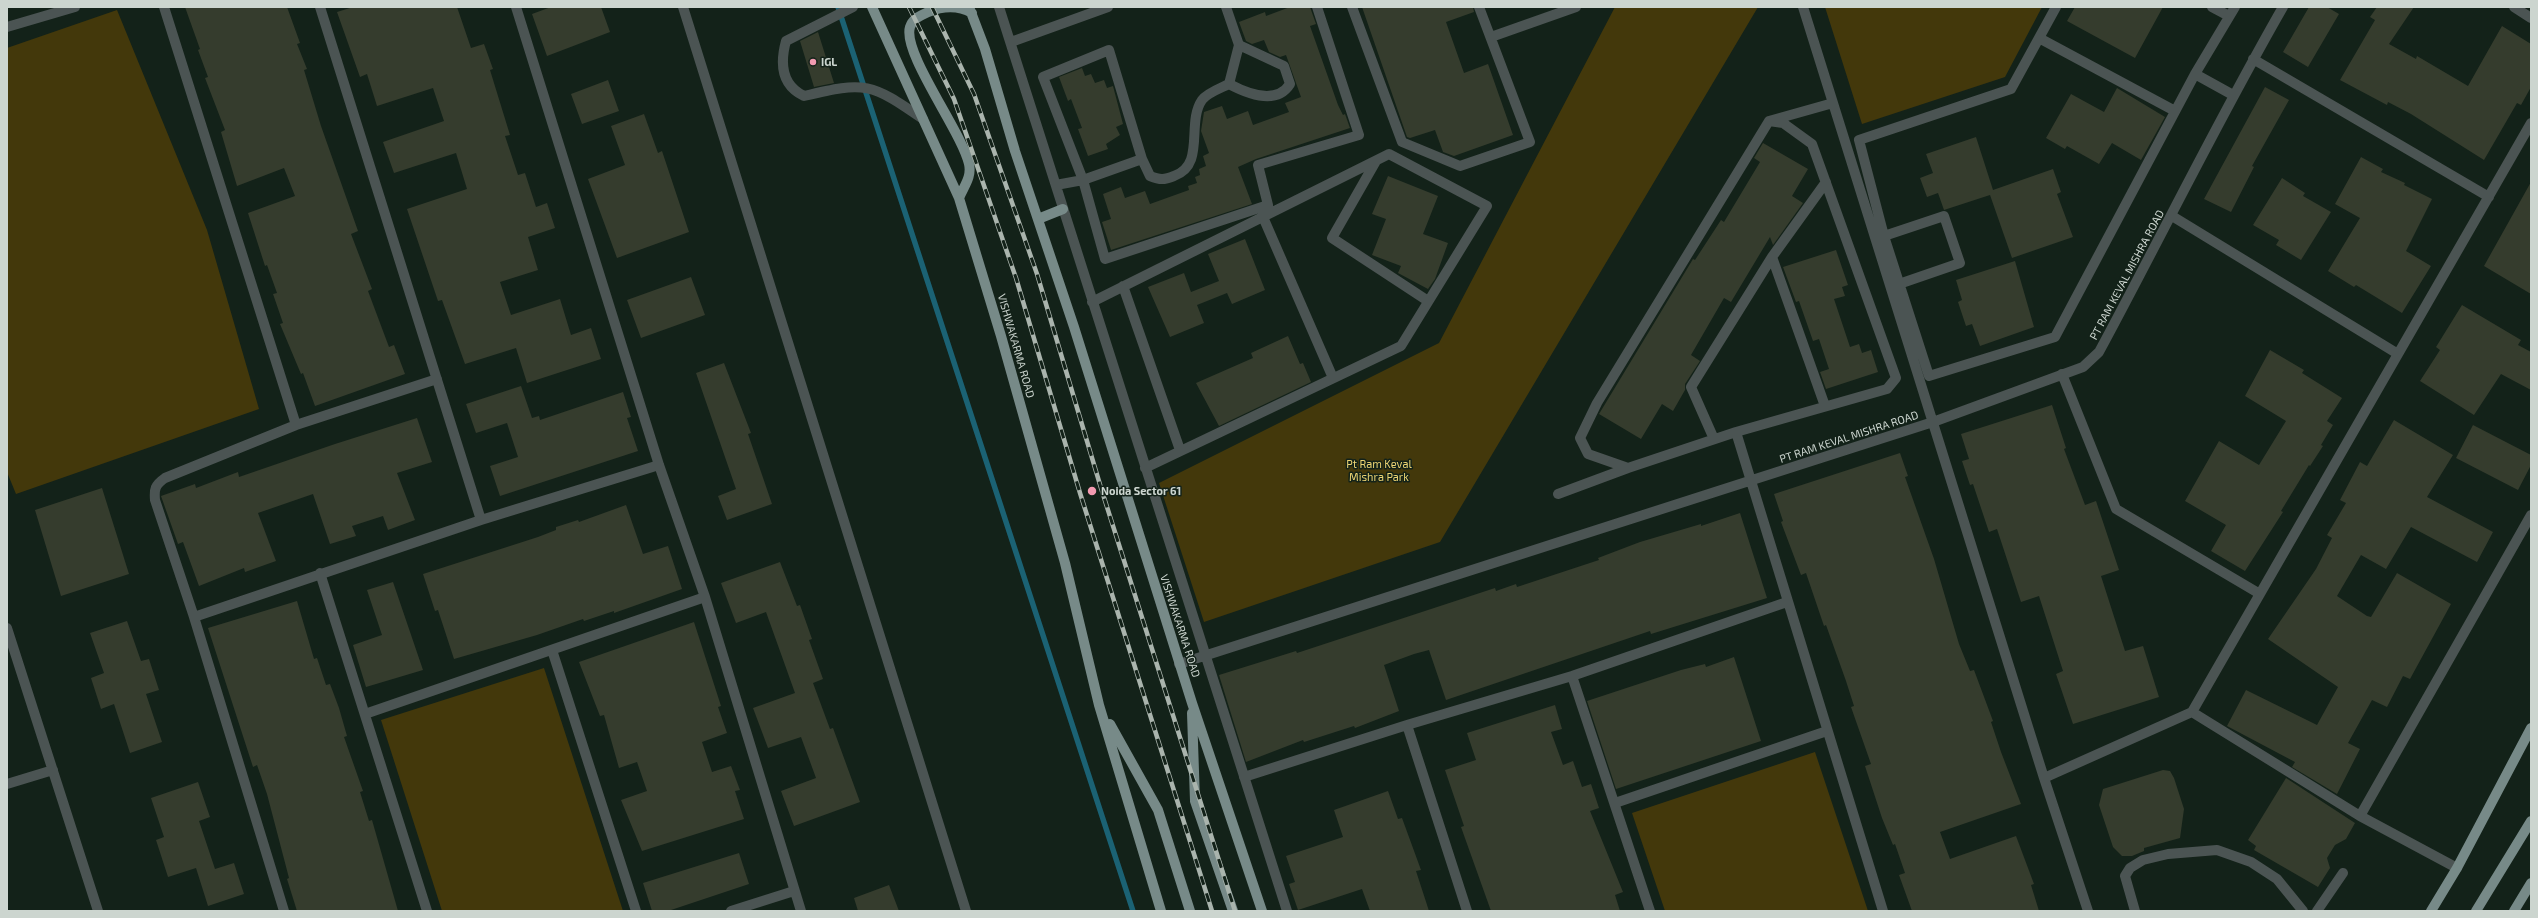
<!DOCTYPE html>
<style>
body{margin:0}
#map{position:relative;width:2538px;height:918px;overflow:hidden;background:#132219;font-family:"Exo 2",sans-serif}
canvas{display:block}
.frame{position:absolute;inset:0;border:8px solid #ccd5cf;pointer-events:none}
</style>
<div id="map">
<canvas width="2538" height="918"></canvas>
<div class="frame"></div>
</div>
<script>
const g = document.querySelector('canvas').getContext('2d');
g.lineJoin = 'round';
function fillPath(path, color) {
  g.fillStyle = color;
  g.fill(path, 'evenodd');
}
function trace(path, color, width, dash) {
  g.strokeStyle = color;
  g.lineWidth = width;
  g.lineCap = dash ? 'butt' : 'round';
  g.setLineDash(dash || []);
  g.stroke(path);
}
function write(font, color, halo, rows, align = 'center') {
  g.font = font + ' "Exo 2",sans-serif';
  g.lineWidth = 3;
  g.setLineDash([]);
  g.textBaseline = 'middle';
  g.strokeStyle = halo;
  g.fillStyle = color;
  for (const [text, x, y, turn = 0] of rows) {
    g.save();
    g.translate(x, y);
    g.rotate((+turn || 0) * Math.PI / 180);
    g.textAlign = isNaN(turn) ? turn : align;
    if (halo) g.strokeText(text, 0, 0);
    g.fillText(text, 0, 0);
    g.restore();
  }
}
fillPath(new Path2D(`
 M1615,7H1758L1440,542L1204,622L1159,483L1439,343Z
 M1825,7H2042L2005,77L1862,124Z
 M117,10L207,230L259,409L16,494L7,472V48Z
 M544,668L623,911H442L381,720Z
 M1815,752L1868,911H1665L1632,813Z`), '#43380b');
trace(new Path2D(`
 M838,7L1133,911`), '#1b6274', 5.5);
fillPath(new Path2D(`
 M185,7H287L300,43L297,44L307,69L304,70L321,126L358,231L351,234L372,289L368,291L389,347L394,345L405,374L315,406L303,373L301,374L280,324L283,323L273,294L277,293L267,265L265,266L248,213L295,196L284,168L237,186L221,132L225,130L205,78L208,77L198,50L200,49Z
 M353,7H457L471,48L484,44L493,69L490,70L510,135L505,136L518,175L525,173L536,207L547,203L555,228L528,237L538,270L500,282L511,315L560,299L571,335L591,328L601,359L527,383L516,348L465,364L442,300L438,301L407,209L467,189L456,153L394,173L383,142L444,121L433,88L377,106L367,74L360,77L337,12Z
 M551,7H601L610,32L547,56L532,14Z
 M1290,7H1310L1316,24L1310,26L1338,105L1343,115L1345,114L1350,128L1256,159L1238,167L1252,204L1111,250L1102,222L1111,219L1103,194L1121,187L1125,198L1145,191L1150,204L1189,190L1188,186L1197,183L1195,177L1200,175L1199,169L1206,166L1203,156L1209,153L1201,131L1204,112L1222,106L1227,119L1248,111L1253,125L1289,112L1285,103L1301,97L1286,55L1280,57L1269,52L1264,40L1252,44L1246,41L1239,22L1265,12L1266,16Z
 M1362,7H1473L1474,12L1446,22L1464,73L1488,64L1513,135L1454,156L1443,152L1435,130L1410,138L1407,137Z
 M2075,7H2163L2135,58L2067,21Z
 M2309,7H2327L2339,14L2308,67L2283,52Z
 M2377,7H2414L2389,44L2416,59L2417,56L2468,86L2502,26L2531,44V87L2521,105L2517,103L2484,160L2411,114L2388,102L2387,105L2340,80L2375,20L2370,17Z
 M818,32L834,83L814,87L800,41Z
 M1082,68L1085,76L1091,74L1095,83L1104,80L1107,88L1113,86L1123,124L1116,127L1120,135L1106,144L1108,149L1088,156L1078,129L1082,128L1071,99L1068,101L1059,77Z
 M608,80L619,111L582,124L571,94Z
 M2265,87L2289,100L2252,166L2254,167L2231,212L2204,199Z
 M2117,88L2165,117L2141,160L2112,143L2099,164L2067,146L2065,149L2046,138L2071,94L2104,112Z
 M644,114L658,153L662,151L689,232L617,258L588,179L625,165L611,126Z
 M1976,137L1993,190L2053,169L2061,192L2057,194L2073,237L2012,258L1990,195L1944,210L1938,193L1927,197L1920,178L1933,173L1926,154Z
 M1763,143L1808,169L1792,196L1803,203L1773,245L1770,237L1731,302L1724,298L1691,355L1700,361L1685,384V390L1673,411L1662,404L1641,439L1599,414L1693,259L1695,260L1721,220L1724,222L1760,162L1754,158Z
 M2361,157L2383,169L2381,172L2405,183L2404,185L2432,199L2406,251L2431,266L2402,313L2356,285L2354,287L2328,271L2360,218L2335,204Z
 M1388,176L1438,196L1423,234L1448,243L1435,279L1428,289L1398,273L1401,266L1372,255L1386,219L1372,214Z
 M2282,178L2305,193L2303,196L2331,212L2301,260L2276,245L2279,240L2253,225Z
 M2531,182V294L2484,266Z
 M1245,239L1265,290L1232,304L1227,293L1197,305L1204,323L1170,337L1148,287L1184,273L1191,292L1219,281L1208,254Z
 M1836,250L1848,285L1842,287L1845,296L1834,299L1850,347L1859,344L1862,353L1871,350L1878,372L1826,389L1820,372L1829,369L1819,339L1813,341L1799,301L1796,302L1783,267Z
 M2015,261L2034,327L1980,346L1972,324L1966,326L1958,302L1962,300L1956,280Z
 M691,277L705,315L641,338L627,300Z
 M2462,305L2521,340L2518,345L2531,352V390L2501,374L2474,415L2420,381L2440,350L2436,347Z
 M1288,336L1300,364L1303,363L1311,382L1219,426L1196,383L1253,358L1251,353Z
 M2270,350L2304,370L2302,373L2342,398L2327,421L2333,425L2321,445L2323,446L2310,466L2309,465L2281,511L2283,512L2245,571L2211,551L2226,525L2185,501L2219,441L2259,465L2286,421L2245,396Z
 M724,363L751,433L748,434L772,504L727,520L718,496L736,489L696,373Z
 M521,386L532,418L539,416L540,420L623,392L631,417L627,418L638,451L500,496L490,466L518,457L507,423L476,433L466,404Z
 M2052,405L2066,448L2064,449L2085,505L2096,501L2119,570L2101,576L2125,651L2143,646L2159,697L2073,724L2056,674L2063,671L2039,596L2021,602L1997,529L1989,532L1973,484L1970,485L1962,461L1969,459L1961,434Z
 M417,418L432,462L397,473L415,520L388,530L383,516L352,526L356,536L330,544L313,494L258,513L276,561L245,572L244,568L199,586L183,542L178,544L161,496L195,484L196,488L238,472L239,477L335,444Z
 M2394,420L2453,455L2427,497L2493,532L2477,562L2411,527L2386,569L2361,555L2337,596L2367,616L2371,617L2397,573L2451,604L2410,679L2403,676L2387,707L2372,700L2348,743L2360,749L2337,794L2292,767L2295,762L2227,726L2246,690L2317,725L2338,687L2268,639L2316,569L2332,538L2327,535L2346,503L2340,500L2360,462L2367,466Z
 M2473,425L2531,455V465L2518,490L2456,458Z
 M1900,453L1908,476L1905,477L1934,559L1959,644L1970,671L1974,670L1993,721L1991,722L2001,752L2021,804L1940,832L1950,859L2016,836L2034,884L2031,885L2039,911H1912L1899,875L1905,873L1895,844L1893,845L1882,818L1865,766L1871,764L1851,707L1854,706L1846,681L1826,625L1824,626L1806,573L1801,575L1781,522L1783,521L1774,494Z
 M102,488L129,574L61,596L35,510Z
 M626,505L643,554L668,546L682,589L614,613V611L584,621L583,619L537,635L454,659L438,610L435,611L423,574L538,537L556,530V527L578,520L579,522Z
 M1740,513L1767,598L1651,634L1650,631L1446,700L1429,650L1414,654L1384,665L1399,711L1355,728L1354,726L1304,742L1303,740L1246,762L1219,675L1296,651L1297,653L1495,588L1496,591L1516,584L1517,587L1599,560L1598,558L1640,542L1701,524V526Z
 M780,562L797,606L800,605L812,639L809,640L823,679L813,683L830,729L833,728L860,802L794,826L781,791L816,778L801,737L768,748L753,708L795,693L766,612L736,623L721,583Z
 M393,582L423,670L366,687L353,645L382,635L367,590Z
 M297,601L314,659L317,658L326,685L330,684L339,708L347,736L344,737L363,791L360,792L369,821L372,820L398,911H297L287,879L289,878L267,794L257,765L253,767L208,628Z
 M127,621L141,661L149,659L159,690L146,694L162,742L130,753L114,704L101,709L91,678L104,673L90,633Z
 M694,622L721,706L718,707L727,733L702,742L712,772L731,766L740,790L735,791L744,819L642,851L621,800L647,791L637,762L619,768L604,715L600,716L579,662Z
 M1734,657L1761,741L1616,789L1587,701L1681,670L1705,664L1706,667Z
 M1555,705L1562,729L1551,732L1563,765L1573,761L1582,787L1591,784L1599,808L1590,811L1623,892L1615,895L1620,911H1491L1461,827L1464,826L1445,770L1476,760L1467,733Z
 M2163,770L2170,771L2174,778L2184,809L2180,838L2144,848V851L2132,856H2122L2113,847L2099,805L2103,789Z
 M2286,778L2355,823L2346,839L2335,845L2327,858L2330,868L2318,887L2254,850L2256,846L2248,840Z
 M198,782L210,817L199,821L215,869L234,863L244,894L208,906L196,868L168,877L156,840L164,837L151,798Z
 M1388,791L1398,819L1402,818L1421,870L1416,871L1429,911H1370L1362,889L1298,910L1289,884L1295,882L1286,856L1343,837L1334,810Z
 M739,853L749,884L668,911H652L643,883Z
 M889,885L899,911H858L854,898Z`), '#353c2d');
trace(new Path2D(`
 M164,7L296,425
 M320,7L481,520
 M516,7L659,465L705,597L801,911
 M683,7L966,911
 M853,7L786,41C780,63 781,85 804,96C866,81 871,83 923,119
 M999,7L1287,911
 M1226,7L1239,45L1284,66L1290,84C1276,106 1246,93 1229,84
 M1352,7L1402,142L1460,166L1530,142L1479,7
 M1803,7L2044,778L2088,911
 M2056,7L2011,89L1859,140L1884,236L1929,376L2055,337L2195,74L2235,7
 M2212,7L2229,16
 M2514,7L2531,18
 M7,27L75,7
 M1491,37L1576,7
 M2039,38L2175,111
 M1011,42L1108,7
 M2253,59L2489,197
 M2195,74L2233,95
 M1769,121L1783,123L1812,144L1896,378L1887,389L1736,432L1628,468L1588,454L1580,438L1597,403L1769,121L1833,103
 M1142,159L1109,50L1043,77L1083,180L1105,259L1268,205L1258,165L1359,135L1317,7
 M1376,161L1332,238L1428,301
 M1056,185L1083,180L1142,159L1150,176C1160,180 1164,180 1174,176C1206,165 1186,123 1202,100C1207,93 1221,88 1229,84L1239,45
 M2172,216L2398,354
 M1263,217L1333,378
 M1884,236L1944,216L1960,263L1899,284
 M1772,257L1825,406
 M1123,286L1180,450
 M1092,302L1389,154L1487,206L1401,346L1145,468
 M2062,374L2116,509L2260,594
 M1736,432L1883,911
 M1714,439L1691,387L1772,257L1826,182
 M1558,494L1628,468
 M320,573L427,911
 M194,617L481,520L659,465
 M7,628L98,911
 M552,650L636,911
 M1179,664L1933,422L2083,367L2099,352C2161,237 2218,120 2283,7
 M1572,676L1650,911
 M2192,712L2531,123
 M365,714L705,597
 M1407,725L1467,911
 M1244,777L1407,725L1572,676L1787,602
 M2044,778L2192,712L2360,816L2457,868
 M7,784L53,770
 M1615,803L1827,731
 M2360,816L2531,515
 M284,911L194,617L155,500C154,489 155,485 165,478L296,425L437,379
 M731,911L794,891
 M2135,911L2125,876L2130,868L2143,860L2168,854L2217,850L2251,862L2277,879L2303,911
 M2317,911L2343,873`), '#4b5453', 10);
trace(new Path2D(`
 M872,7L959,198L1001,336L1065,563L1099,705L1161,911
 M969,7L985,49L1015,151L1074,327L1192,703L1262,911
 M959,198C964,186 972,177 969,164C962,132 902,53 910,27C913,18 920,16 928,12C943,6 958,5 972,13
 M1038,219L1063,209
 M1192,713L1195,801L1233,911
 M1110,724L1158,810L1190,911
 M2431,911L2457,868L2531,728
 M2476,911L2531,821
 M2514,911L2531,883`), '#778a88', 10);
const rail = new Path2D(`
 M909,7L954,99L1016,278L1080,493L1212,911
 M932,7L974,94L1037,274L1101,488L1235,911`);
trace(rail, '#aab4ad', 4.5);
trace(rail, '#132219', 3, [9]);
for (const [x, y, r, color] of [
 [813,62,4,"#f29ab0"],
 [1092,491,5,"#f29ab0"]
]) {
  const dot = new Path2D();
  dot.arc(x, y, r, 0, 2 * Math.PI);
  g.fillStyle = color;
  g.fill(dot);
  trace(dot, '#132219', 1.5);
}
write('bold 11px', '#ccd5cf', '#132219', [
 ["IGL",821,62],
 ["Noida Sector 61",1101,491]
], 'left');
write('11px', '#ccd5cf', '#132219', [
 ["PT RAM KEVAL MISHRA ROAD",2127,275,-62],
 ["VISHWAKARMA ROAD",1016,346,74],
 ["PT RAM KEVAL MISHRA ROAD",1849,437,-18],
 ["VISHWAKARMA ROAD",1180,626,72]
]);
write('11px', '#edd573', '#132219', [
 ["Pt Ram Keval",1379,464],
 ["Mishra Park",1379,477]
]);
</script>
